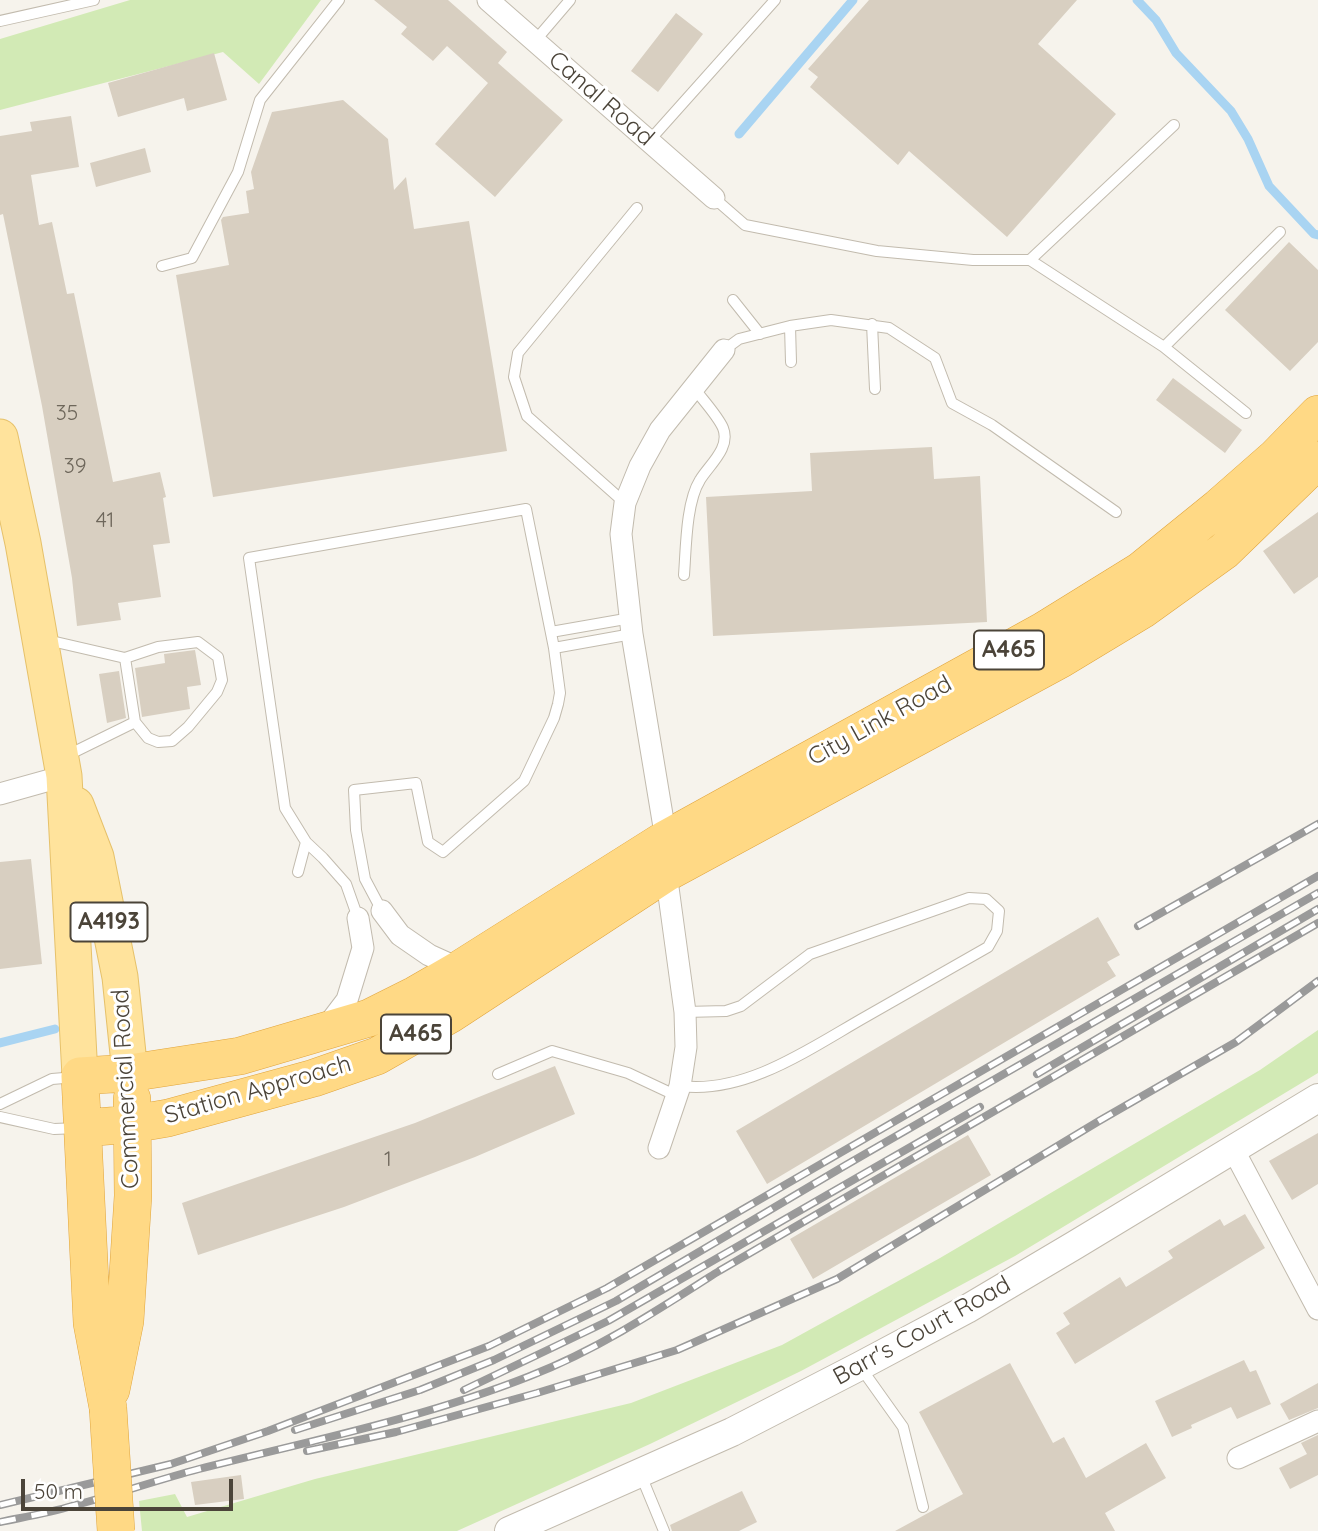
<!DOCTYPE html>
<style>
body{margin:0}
#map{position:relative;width:1318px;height:1531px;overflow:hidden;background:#f6f3ec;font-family:Quicksand,sans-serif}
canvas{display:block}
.scale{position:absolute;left:21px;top:1479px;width:212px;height:32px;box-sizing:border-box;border:4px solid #4b4439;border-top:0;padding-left:9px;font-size:21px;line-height:24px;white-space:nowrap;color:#4b4439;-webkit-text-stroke:5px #fff;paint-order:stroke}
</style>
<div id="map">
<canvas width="1318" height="1531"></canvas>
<div class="scale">50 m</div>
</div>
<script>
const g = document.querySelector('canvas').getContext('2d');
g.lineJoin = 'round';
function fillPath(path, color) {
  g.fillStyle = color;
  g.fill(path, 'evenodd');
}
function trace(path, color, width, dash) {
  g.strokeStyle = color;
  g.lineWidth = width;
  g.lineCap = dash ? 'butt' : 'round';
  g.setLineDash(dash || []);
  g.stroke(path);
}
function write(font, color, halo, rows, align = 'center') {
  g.font = font + ' Quicksand,sans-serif';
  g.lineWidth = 6;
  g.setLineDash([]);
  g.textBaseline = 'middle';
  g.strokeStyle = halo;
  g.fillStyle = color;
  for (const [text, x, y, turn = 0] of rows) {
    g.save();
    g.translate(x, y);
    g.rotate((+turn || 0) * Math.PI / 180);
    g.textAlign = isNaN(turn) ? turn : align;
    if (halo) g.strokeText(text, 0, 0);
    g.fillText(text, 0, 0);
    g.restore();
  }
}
fillPath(new Path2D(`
 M130,0H321L259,84L223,52L0,110V39Z
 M1318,1030V1073L1015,1256L801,1371L650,1444L457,1531H142L139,1501L175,1494L187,1517L315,1479L631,1403L782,1345L940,1258L1260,1070Z`), '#d2eab5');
trace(new Path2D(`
 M1137,0L1156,20L1176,53L1231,111L1248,139L1269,186L1314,234L1318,235
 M739,134L853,0
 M0,1043L55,1029`), '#a9d4f2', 9);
fillPath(new Path2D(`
 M374,0H448L507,52L498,63L563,120L495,197L435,144L488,83L447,46L433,61L401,34L407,27Z
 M869,0H1077L1038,44L1116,114L1007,237L909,151L898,165L810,87L818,77L808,69Z
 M676,13L703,34L658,92L631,71Z
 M214,53L227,100L187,111L184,98L118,117L108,83Z
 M343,100L388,139L394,190L406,177L414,229L469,221L507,451L213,497L176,275L229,265L221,220L223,217L249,213L246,191L254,189L251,172L272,112Z
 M71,116L79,167L31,175L39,225L52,222L67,294L74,293L113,482L160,472L166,497L163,498L170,543L153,545L161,597L118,603L121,620L77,626L72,578L42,406L3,214L0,215V136L32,131L30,122Z
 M145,148L151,172L96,187L90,163Z
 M1289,242L1318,270V342L1290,371L1225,310Z
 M1173,378L1242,430L1225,453L1156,400Z
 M932,447L934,479L980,476L987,622L713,636L706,497L812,491L810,453Z
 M1318,512V577L1294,594L1263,551Z
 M195,650L201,685L187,687L190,709L142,717L135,668L165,663L164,654Z
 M119,671L126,718L107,723L99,674Z
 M31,859L42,964L0,969V862Z
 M1098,917L1120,955L1107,962L1116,976L767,1184L736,1131Z
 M555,1066L575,1114L475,1157L344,1207L198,1255L182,1203L415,1123Z
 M1318,1133V1184L1292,1200L1269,1161Z
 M968,1135L991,1175L813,1279L790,1239Z
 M1245,1214L1265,1248L1075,1364L1056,1333L1070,1324L1063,1313L1120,1277L1126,1287L1173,1258L1168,1251L1220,1219L1224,1226Z
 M1244,1360L1250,1372L1256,1370L1271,1404L1237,1419L1231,1407L1191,1425L1192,1428L1172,1437L1155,1401Z
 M1010,1363L1053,1443L1064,1437L1086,1478L1146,1443L1166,1478L1105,1513L1115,1531H895L963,1494L919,1412Z
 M1318,1383V1408L1289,1420L1280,1404Z
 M1318,1435V1475L1290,1489L1279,1468L1307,1454L1301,1443Z
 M241,1475L244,1499L195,1505L191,1482Z
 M742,1491L757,1522L739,1531H672L670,1525Z`), '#d8cfc1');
const service = new Path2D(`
 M0,21L94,0
 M535,41L570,0
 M649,141L775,0
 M714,198L745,225L877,251L973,260H1030L1164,347L1246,413
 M1030,260L1174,125
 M162,266L192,258L238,172L260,100L339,0
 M733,300L760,334
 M872,324L875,389
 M790,326L791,362
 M1164,347L1280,232
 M724,350L739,339L790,326L831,320L889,328L935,358L952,403L992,425L1116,512
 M625,503L527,416L514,377L518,353L637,208
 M684,575C686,549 686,502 700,480C709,465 731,448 723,428C718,416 702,399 694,388
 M551,632L631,618
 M47,640L125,658L135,722L66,756
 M554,648L632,634
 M125,658L158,647L198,642L218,657L222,680L217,692L188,727L172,741L158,742L148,738L135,722
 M298,872L306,842
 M358,918L346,884L323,858L306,842L285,808L249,558L526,509L554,648L560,693L558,704L554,718L524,781L443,852L428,842L416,783L354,790L356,830L365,879L382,911
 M498,1074L552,1051L628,1073L677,1096
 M680,1086C746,1095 812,1047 867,1016C907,993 947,970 988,947L997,931L999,911L986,899L969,898L810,954L741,1006L726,1011L685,1012
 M0,1104L52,1079L76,1077
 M0,1117L54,1129L78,1128
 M861,1368L903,1427L923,1507
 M640,1473L664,1531`);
const minor = new Path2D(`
 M488,0L714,198
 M0,794L64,776
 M382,911L400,935L429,955L460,969
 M325,1029L347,1000L363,948L358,918
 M659,1148L680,1086L686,1047L685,1012L666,873V839L632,634L621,534L625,503L640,466L660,430L724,350
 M1233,1149L1318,1309
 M1238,1458L1318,1421`);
const tertiary = new Path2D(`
 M509,1531L732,1432L860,1366L967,1309L1075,1245L1318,1098`);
const primary = new Path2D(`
 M0,437L23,543L64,776L80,1076
 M76,805L96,857L120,977L130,1073`);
const trunk = new Path2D(`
 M84,1128L133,1124L168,1118L314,1078L377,1056L449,1015L666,873L1061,659L1142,610L1224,551L1318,460
 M111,1390L125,1321L133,1196L132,1099
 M108,1408L92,1323L80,1076L130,1073L240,1056L369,1018L415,995L460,969L666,839L1043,631L1140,571L1219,507L1276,457L1318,414`);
trace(service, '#c2bbae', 12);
trace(minor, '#c2bbae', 23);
trace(tertiary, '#c2bbae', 30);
trace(primary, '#e6c16a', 37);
trace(trunk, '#e0a43c', 38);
trace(service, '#fff', 10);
trace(minor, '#fff', 21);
trace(tertiary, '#fff', 28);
trace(primary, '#ffe39c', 35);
trace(trunk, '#ffd985', 37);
const rail = new Path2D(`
 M1138,926L1318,824
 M1037,1074L1318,909
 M464,1390L608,1321L980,1107
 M295,1430L420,1390L494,1360L616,1301L846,1165L1318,893
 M307,1451L396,1432L537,1393L677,1350L837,1279L1099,1121L1236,1042L1318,981
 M0,1505L171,1464L268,1431L489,1346L607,1288L1318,876
 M0,1522C24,1517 49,1513 72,1506C115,1495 157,1480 199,1469C310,1441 424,1418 530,1376C597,1350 658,1310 719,1271L1318,923`);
trace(rail, '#9a9a9a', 8);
trace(rail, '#fff', 5, [16]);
const trunkBridge = new Path2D(`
 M108,1408L116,1531`);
trace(trunkBridge, '#e0a43c', 38, []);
trace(trunkBridge, '#ffd985', 37);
write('21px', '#6e675b', null, [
 ["35",67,414],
 ["39",75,467],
 ["41",105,521],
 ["1",388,1160]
]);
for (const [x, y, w] of [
 [1009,650,70],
 [109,922,77],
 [416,1034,70]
]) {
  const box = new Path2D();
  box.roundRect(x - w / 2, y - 19.5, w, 39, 5);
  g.fillStyle = '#fff';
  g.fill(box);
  trace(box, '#4b4439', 2);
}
write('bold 23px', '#4b4439', null, [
 ["A465",1009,650],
 ["A4193",109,922],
 ["A465",416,1034]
]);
write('24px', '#4b4439', '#fff', [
 ["Canal Road",601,99,41],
 ["City Link Road",880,721,-29],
 ["Commercial Road",126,1089,-93],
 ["Station Approach",258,1090,-16],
 ["Barr's Court Road",922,1331,-29]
]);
</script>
